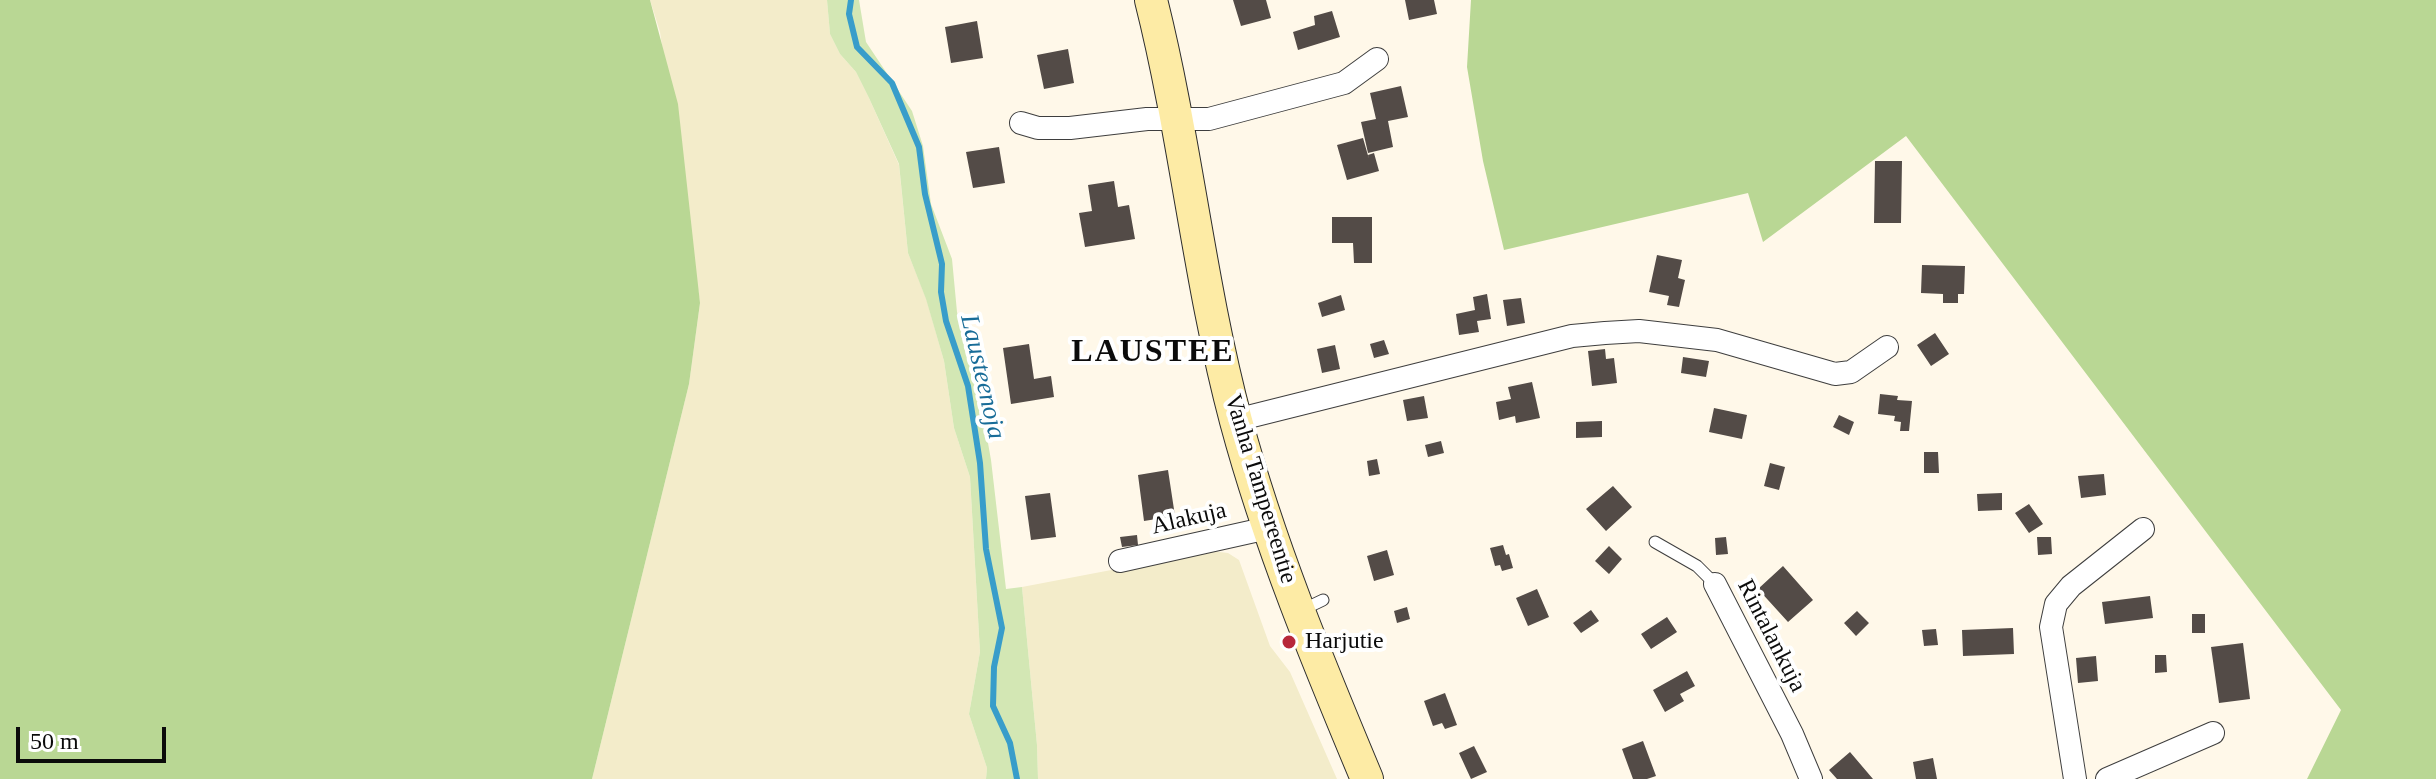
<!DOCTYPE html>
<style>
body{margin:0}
#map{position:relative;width:2436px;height:779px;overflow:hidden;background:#fff8e9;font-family:Georgia,serif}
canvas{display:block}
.scale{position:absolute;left:16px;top:727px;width:150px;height:36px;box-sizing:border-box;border:4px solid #0b0b0b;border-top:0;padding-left:10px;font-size:24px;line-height:28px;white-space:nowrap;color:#0b0b0b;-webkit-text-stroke:6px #fff;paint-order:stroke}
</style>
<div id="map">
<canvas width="2436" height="779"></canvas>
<div class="scale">50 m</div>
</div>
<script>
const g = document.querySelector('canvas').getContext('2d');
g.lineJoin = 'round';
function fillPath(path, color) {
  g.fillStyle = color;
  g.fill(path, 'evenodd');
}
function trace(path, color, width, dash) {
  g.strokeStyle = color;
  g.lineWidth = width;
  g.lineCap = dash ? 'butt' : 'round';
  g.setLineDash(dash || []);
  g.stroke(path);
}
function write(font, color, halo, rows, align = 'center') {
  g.font = font + ' Georgia,serif';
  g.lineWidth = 8;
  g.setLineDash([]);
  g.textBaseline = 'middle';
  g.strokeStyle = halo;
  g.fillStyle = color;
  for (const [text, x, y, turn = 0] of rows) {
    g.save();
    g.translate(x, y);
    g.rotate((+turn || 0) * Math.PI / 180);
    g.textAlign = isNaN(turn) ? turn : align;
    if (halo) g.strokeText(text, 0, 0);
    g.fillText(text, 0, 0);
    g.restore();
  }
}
fillPath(new Path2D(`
 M650,0H827L830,34L840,54L856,72L869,98L899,165L908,253L926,298L944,361L954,428L970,477L980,652L969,714L987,768L986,779H592L689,384L700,303L660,32Z
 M1211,551L1228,553L1239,560L1270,646L1290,672L1337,779H1038L1037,745L1022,587Z`), '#f3ecca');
fillPath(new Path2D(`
 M827,0H859L866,42L912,111L923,146L931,204L952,259L957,312L980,398L991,460L1006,589L1022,587L1037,745L1038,779H986L987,768L969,714L980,652L970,477L954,428L944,361L926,299L908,253L899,164L869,98L856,72L840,54L830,34Z`), '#d3e7b4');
fillPath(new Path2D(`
 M0,0H650L678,104L700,303L689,384L592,779H0Z
 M1471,0H2436V779H2307L2341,710L1906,136L1763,242L1748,193L1504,250L1483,161L1467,67Z`), '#b9d794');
trace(new Path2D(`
 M851,0L849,14L857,47L892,83L919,147L925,194L942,264L941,292L946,321L968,386L980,463L986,549L1002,628L994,667L993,706L1010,743L1017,779`), '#389dca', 6);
fillPath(new Path2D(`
 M1233,0H1266L1271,18L1241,26Z
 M1405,0H1434L1437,14L1409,20Z
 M1332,11L1340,37L1298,50L1293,32L1315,25L1314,16Z
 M977,21L983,58L951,63L945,27Z
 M1068,49L1074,83L1044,89L1037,55Z
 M1401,86L1408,117L1388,121L1393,147L1368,153L1361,122L1376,119L1370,93Z
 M1363,138L1369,159L1368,155L1374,153L1379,171L1347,180L1337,145Z
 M999,147L1005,183L973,188L966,152Z
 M1875,161H1902L1901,223H1874Z
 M1114,181L1118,207L1129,205L1135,239L1085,247L1079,213L1092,211L1088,185Z
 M1332,217H1372V263H1354L1353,243H1332Z
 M1657,255L1682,260L1678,278L1685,280L1679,307L1667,305L1669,296L1649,292Z
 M1922,265L1965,266L1964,294H1958V303H1943V294L1921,293Z
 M1487,294L1491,319L1477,321L1479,332L1459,335L1456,314L1475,310L1473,297Z
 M1341,295L1345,310L1322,317L1318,303Z
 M1521,298L1525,323L1507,326L1503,300Z
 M1935,333L1949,354L1931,366L1917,345Z
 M1384,340L1389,354L1374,358L1370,344Z
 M1029,344L1034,379L1051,376L1054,397L1011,404L1003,348Z
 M1335,345L1340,369L1322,373L1317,349Z
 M1605,349L1606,359L1614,358L1617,383L1592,386L1588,351Z
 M1683,357L1709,361L1706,377L1681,373Z
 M1532,382L1540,418L1516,423L1515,416L1499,420L1496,402L1511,399L1508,387Z
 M1880,394L1898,396L1897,400L1912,401L1909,431H1900L1901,422L1894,421L1895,416L1878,414Z
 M1424,396L1428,418L1407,421L1403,400Z
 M1714,408L1747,415L1742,439L1709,432Z
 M1839,415L1854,422L1849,435L1833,427Z
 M1602,421V437L1576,438V422Z
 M1441,441L1444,453L1428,457L1425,445Z
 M1924,452H1938L1939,473H1924Z
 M1377,459L1380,474L1369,476L1367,461Z
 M1770,463L1785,467L1779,490L1764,486Z
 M1168,470L1175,516L1144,521L1138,475Z
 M2104,474L2106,495L2081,498L2078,476Z
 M1613,486L1632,507L1606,531L1586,509Z
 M1050,493L1056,537L1031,540L1025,496Z
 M2002,493V510L1978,511L1977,494Z
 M2029,504L2043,524L2029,533L2015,513Z
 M1137,535L1138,545L1122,547L1120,537Z
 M1726,537L1728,554L1716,555L1715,538Z
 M2037,537H2051L2052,554L2038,555Z
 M1503,545L1506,555L1509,554L1513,568L1502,571L1500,565L1495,566L1490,548Z
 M1609,546L1622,559L1609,574L1595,561Z
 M1387,550L1394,575L1374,581L1367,556Z
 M1783,566L1813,600L1788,622L1758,589Z
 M1537,589L1549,617L1528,626L1516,598Z
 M2150,596L2153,618L2105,624L2102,602Z
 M1407,607L1410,619L1397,623L1394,611Z
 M1591,610L1599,621L1581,633L1573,623Z
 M1857,611L1869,623L1856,636L1844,623Z
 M2192,614H2205V633H2192Z
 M1667,617L1677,632L1651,649L1641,634Z
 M2013,628L2014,654L1963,656L1962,630Z
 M1936,629L1938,645L1924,646L1922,630Z
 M2243,643L2250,699L2219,703L2211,647Z
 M2155,655H2166L2167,672L2155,673Z
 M2096,656L2098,681L2078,683L2076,658Z
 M1687,671L1695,686L1680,694L1684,701L1665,712L1653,690Z
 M1445,693L1457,725L1445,729L1442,723L1433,726L1424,701Z
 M1643,741L1656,776L1647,779H1633L1622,749Z
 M1474,746L1487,772L1471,779L1459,753Z
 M1850,752L1873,779H1837L1829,770Z
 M1933,758L1937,779H1916L1913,762Z`), '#534b47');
const service = new Path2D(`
 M1655,542L1697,566L1715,584
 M1300,611L1323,600`);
const minor = new Path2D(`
 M1021,123L1038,128H1070L1147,119H1209L1344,83L1377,59
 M1236,420L1572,336L1605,333L1639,331L1717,340L1835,374L1851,372L1887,347
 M1120,561L1268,528
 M1715,584L1792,734L1811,779
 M2075,779L2051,627L2056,604L2071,586L2143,529
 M2107,779L2213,733`);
const secondary = new Path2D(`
 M1151,0C1186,139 1199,283 1236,421C1269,544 1318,662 1367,779`);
trace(service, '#3e3e3e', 13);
trace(minor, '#3e3e3e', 24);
trace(secondary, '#2d2d2d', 34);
trace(service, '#fff', 11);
trace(minor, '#fff', 22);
trace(secondary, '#fdeba5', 32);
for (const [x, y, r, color] of [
 [1289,642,8,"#b7273b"]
]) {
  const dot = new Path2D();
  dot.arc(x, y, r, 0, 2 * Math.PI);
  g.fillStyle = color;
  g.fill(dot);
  trace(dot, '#fff', 3);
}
write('24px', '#0b0b0b', '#fff', [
 ["Vanha Tampereentie",1260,489,73],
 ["Alakuja",1189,519,-13],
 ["Rintalankuja",1771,636,63]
]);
write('24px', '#0b0b0b', '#fff', [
 ["Harjutie",1305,642]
], 'left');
write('italic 26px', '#186c98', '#fff', [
 ["Lausteenoja",982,377,77]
]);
g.letterSpacing = '2px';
write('bold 32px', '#0b0b0b', '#fff', [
 ["LAUSTEE",1153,353]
]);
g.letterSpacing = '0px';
</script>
